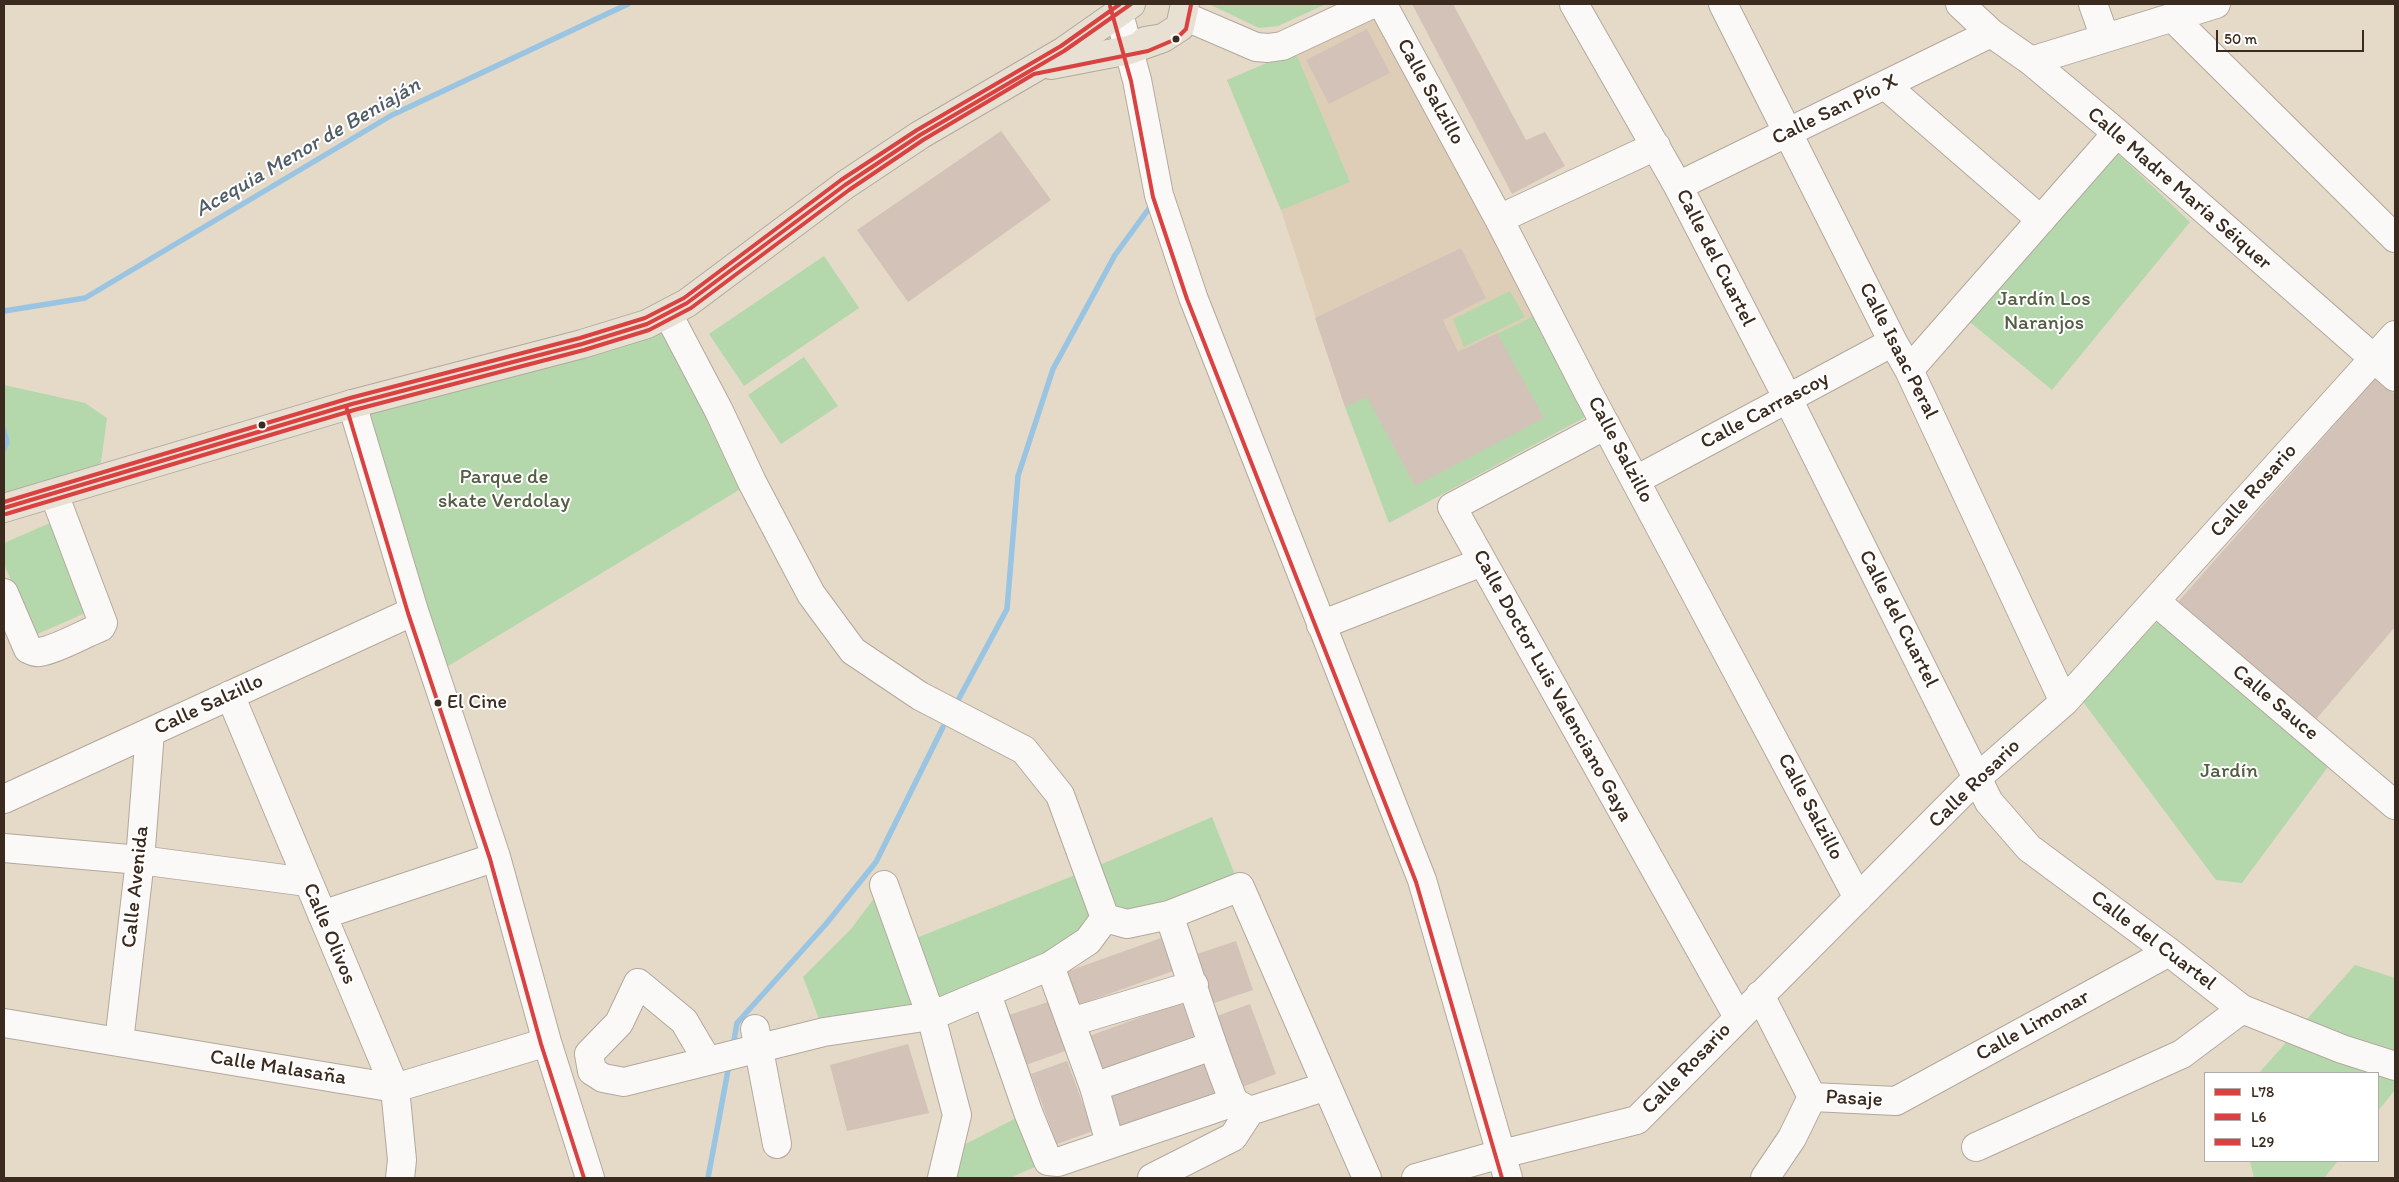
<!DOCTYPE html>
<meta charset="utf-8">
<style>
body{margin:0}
#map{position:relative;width:2399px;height:1182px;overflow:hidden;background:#e5d9c8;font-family:Itim,sans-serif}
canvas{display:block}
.frame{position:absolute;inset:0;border:5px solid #3b2a1e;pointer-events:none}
.legend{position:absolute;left:2204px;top:1072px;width:175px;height:90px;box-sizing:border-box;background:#fff;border:1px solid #b1aaa5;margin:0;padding:6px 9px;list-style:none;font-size:15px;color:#3b2a1e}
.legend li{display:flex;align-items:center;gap:10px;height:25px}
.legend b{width:25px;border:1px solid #b1aaa5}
.scale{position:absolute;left:2216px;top:30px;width:148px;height:22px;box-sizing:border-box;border:2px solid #3b2a1e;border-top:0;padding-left:6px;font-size:15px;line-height:18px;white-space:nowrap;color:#3b2a1e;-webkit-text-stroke:4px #fff;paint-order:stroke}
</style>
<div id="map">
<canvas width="2399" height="1182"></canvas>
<div class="frame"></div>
<ul class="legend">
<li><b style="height:6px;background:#da4241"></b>L78</li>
<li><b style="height:6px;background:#da4241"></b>L6</li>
<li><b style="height:6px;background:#da4241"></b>L29</li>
</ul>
<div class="scale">50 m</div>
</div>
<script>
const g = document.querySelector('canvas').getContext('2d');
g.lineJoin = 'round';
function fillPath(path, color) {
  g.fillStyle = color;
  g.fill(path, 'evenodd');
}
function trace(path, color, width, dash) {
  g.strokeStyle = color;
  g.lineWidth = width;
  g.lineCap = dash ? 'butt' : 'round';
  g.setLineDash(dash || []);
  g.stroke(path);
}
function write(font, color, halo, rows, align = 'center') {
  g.font = font + ' Itim,sans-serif';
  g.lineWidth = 4;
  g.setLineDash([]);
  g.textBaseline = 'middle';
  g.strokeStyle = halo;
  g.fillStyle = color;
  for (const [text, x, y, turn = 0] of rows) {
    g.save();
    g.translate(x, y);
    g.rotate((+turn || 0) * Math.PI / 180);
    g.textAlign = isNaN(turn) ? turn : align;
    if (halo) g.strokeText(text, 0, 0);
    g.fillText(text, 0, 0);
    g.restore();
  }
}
fillPath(new Path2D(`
 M1384,7L1546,310L1345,407L1281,210L1227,80L1295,51Z`), '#dfceb7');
fillPath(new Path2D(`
 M1209,4H1326L1278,26L1259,28Z
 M1295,51L1350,182L1281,210L1227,80Z
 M2114,150L2190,222L2052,390L1965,318Z
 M824,256L859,308L744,386L709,334Z
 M1510,291L1525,317L1464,347L1453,319Z
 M1546,310L1591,414L1389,523L1345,407Z
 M668,314L752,482L435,674L352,404Z
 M804,357L838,406L781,444L748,395Z
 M4,385L85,403L107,418L101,462L82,485L4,508Z
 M50,523L90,611L35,635L4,564V543Z
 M2164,615L2333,760L2242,883L2216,880L2081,699Z
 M1212,817L1240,887L1127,924L1050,966L824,1032L803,977L851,929L884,885L906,942L1088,870Z
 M2355,965L2395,978V1090L2378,1111V1073H2259Z
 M1028,1112L1048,1161L1010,1178H942L950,1152Z
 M2250,1161H2338L2324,1178H2254Z`), '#b4d8ac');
fillPath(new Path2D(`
 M4,422L10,442L4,455Z`), '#99c5e3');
trace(new Path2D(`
 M4,311L85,298L392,115L628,4
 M956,704L1007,609L1018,476L1053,369L1115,255L1153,203
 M733,1046L737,1023L826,924L876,862L943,727
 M708,1178L729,1065`), '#99c5e3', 5.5);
fillPath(new Path2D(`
 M1412,4H1453L1526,140L1545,132L1565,166L1512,194Z
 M1367,29L1390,73L1329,104L1306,60Z
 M1001,131L1051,200L908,302L857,230Z
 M1461,248L1486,298L1443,320L1458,352L1497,333L1544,418L1415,486L1367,397L1345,407L1315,318Z
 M2376,378L2395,394V627L2312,724L2177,603Z
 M1161,938L1173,971L1075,1006L1063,973Z
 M1236,941L1253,990L1208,1005L1191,956Z
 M1051,1001L1068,1050L1023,1066L1006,1016Z
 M1182,1002L1194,1036L1096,1071L1084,1038Z
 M1250,1004L1276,1074L1240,1088L1214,1017Z
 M908,1044L929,1113L847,1131L830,1065Z
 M1205,1060L1217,1093L1119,1129L1107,1095Z
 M1067,1061L1093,1131L1057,1144L1031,1074Z`), '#d3c2b7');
const minor = new Path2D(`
 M1380,4L1384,7L1499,219L1588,392L1858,898
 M1574,4L1678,186L1788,399L1989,802L2029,848L2169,952L2242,1009L2342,1049L2395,1066
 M1723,4L1893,342L1909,370L2064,702
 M1960,4L1991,33L2031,61L2117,133L2395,377
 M2093,4L2105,38
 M1184,16L1256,47L1268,48L1282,46L1372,4
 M2172,17L2395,238
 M1122,25L1137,80L1159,195L1193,297L1422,880L1508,1178
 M2031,61L2216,4
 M1885,85L2041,220
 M1678,186L1991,33
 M1499,219L1656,146
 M668,314L719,411L752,482L811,594L853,651L920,696L1024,750L1060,795L1105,918L1127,924L1169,915L1240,887L1367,1178
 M1909,370L2117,133
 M352,404L414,611L496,857L547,1042L590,1178
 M1606,425L1452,507L1738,1017
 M1636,480L1893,342
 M4,593L28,649C32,651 35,653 40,652C58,649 83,634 101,627L103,623L54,494
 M2155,601L2395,805
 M1321,625L1482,562
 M230,695L395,1088L402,1160L400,1178
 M4,799L414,611
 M4,848L140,860L307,882
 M322,915L496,857
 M1169,915C1191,978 1209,1041 1234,1102
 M1050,966L1094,1087L1110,1143
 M987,994L1028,1112L1048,1161L1058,1162L1234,1102L1250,1111
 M1760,995L1812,1097
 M1071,1022L1194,985
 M4,1023L395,1088L547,1042
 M755,1029L777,1144
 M119,1042L140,860L150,732
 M707,1060L684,1021L638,983L619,1023L589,1054L592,1071L603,1078L624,1082L824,1032L931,1016L884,885
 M1094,1087L1212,1046
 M1812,1097L1896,1101L2169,952
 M1976,1147L2182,1054L2242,1009
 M942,1178L957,1115L931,1016L1050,966L1088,941L1105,918
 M1152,1178L1233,1137L1250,1111L1327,1086
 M1416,1178L1490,1157L1637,1120L1977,778L2064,702L2395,335
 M1765,1178L1792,1138L1812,1097`);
const major = new Path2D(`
 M1145,41L1163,38L1180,27L1185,4
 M1051,65L1129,50L1163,38
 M4,508L352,404L582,344L647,324L687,303L845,185L920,135L1064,51L1131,4`);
trace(minor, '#b2a99d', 30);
trace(major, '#b2a99d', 30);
trace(minor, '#fbf9f7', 28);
trace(major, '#e7e0d3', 28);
trace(new Path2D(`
 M4,508L352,404L582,344L647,324L687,303L845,185L920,135L1064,51L1131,4`), '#da4241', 4);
trace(new Path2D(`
 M1110,6L1131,81L1153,197L1187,299L1416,882L1502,1178
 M346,406L408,613L490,859L541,1044L584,1178
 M6,514L354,410L584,350L649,330L691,308L849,190L923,140L1034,74L1148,51L1176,39L1186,29L1191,5`), '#da4241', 4);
trace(new Path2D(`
 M4,502L350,398L580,338L645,318L684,298L841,180L917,130L1061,46L1120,4`), '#da4241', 4);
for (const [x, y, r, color] of [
 [1176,39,4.5,"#3b2a1e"],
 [262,425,4.5,"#3b2a1e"],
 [438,703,4.5,"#3b2a1e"]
]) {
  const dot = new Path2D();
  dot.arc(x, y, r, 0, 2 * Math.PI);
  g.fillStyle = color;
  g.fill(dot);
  trace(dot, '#fff', 2);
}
write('20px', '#3b2a1e', '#fff', [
 ["El Cine",447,703]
], 'left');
write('21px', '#3b2a1e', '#fff', [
 ["Calle Salzillo",1430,92,61],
 ["Calle San Pío X",1835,110,-26],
 ["Calle Madre María Séiquer",2179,189,41],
 ["Calle del Cuartel",1715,258,63],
 ["Calle Isaac Peral",1898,351,63],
 ["Calle Carrascoy",1765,411,-28],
 ["Calle Salzillo",1620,450,62],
 ["Calle Rosario",2254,491,-48],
 ["Calle del Cuartel",1898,619,63],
 ["Calle Doctor Luis Valenciano Gaya",1552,686,61],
 ["Calle Sauce",2275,703,40],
 ["Calle Salzillo",209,705,-25],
 ["Calle Rosario",1975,784,-44],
 ["Calle Salzillo",1810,807,62],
 ["Calle Avenida",136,887,-84],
 ["Calle Olivos",329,934,67],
 ["Calle del Cuartel",2153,941,37],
 ["Calle Limonar",2033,1026,-29],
 ["Calle Malasaña",278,1068,9],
 ["Calle Rosario",1687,1069,-46],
 ["Pasaje",1854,1099,3]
]);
write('21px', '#535e42', '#fff', [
 ["Jardín Los",2044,300],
 ["Naranjos",2044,324],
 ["Parque de",504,478],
 ["skate Verdolay",504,502],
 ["Jardín",2229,772]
]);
write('italic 22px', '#505d67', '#fff', [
 ["Acequia Menor de Beniaján",308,148,-30]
]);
</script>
